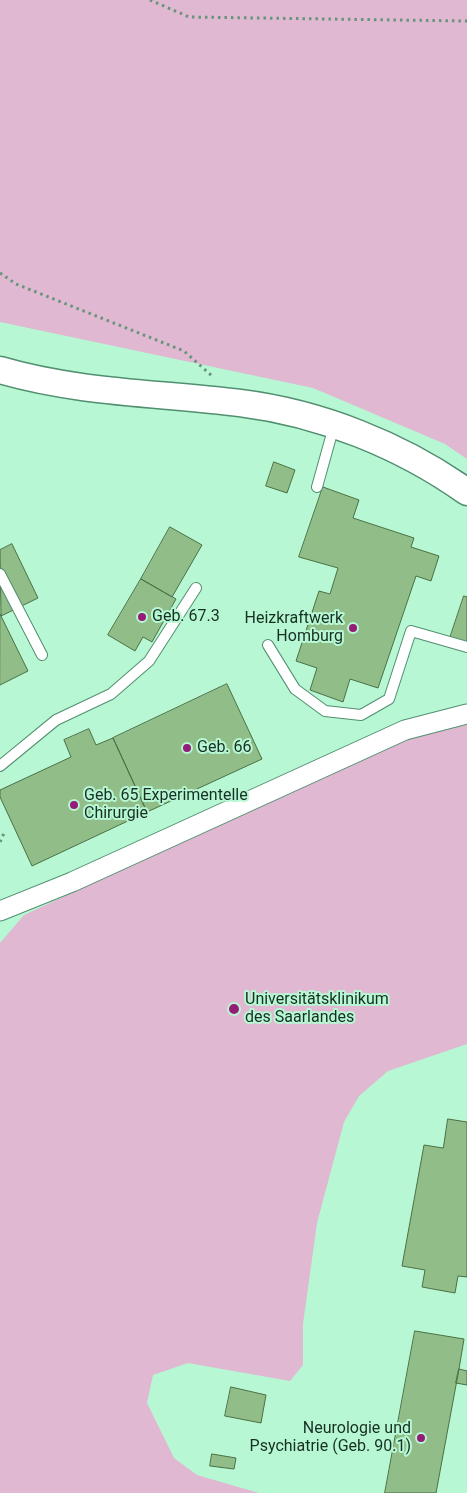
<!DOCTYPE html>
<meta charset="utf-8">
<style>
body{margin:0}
canvas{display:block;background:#b7f7d4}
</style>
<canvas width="467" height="1493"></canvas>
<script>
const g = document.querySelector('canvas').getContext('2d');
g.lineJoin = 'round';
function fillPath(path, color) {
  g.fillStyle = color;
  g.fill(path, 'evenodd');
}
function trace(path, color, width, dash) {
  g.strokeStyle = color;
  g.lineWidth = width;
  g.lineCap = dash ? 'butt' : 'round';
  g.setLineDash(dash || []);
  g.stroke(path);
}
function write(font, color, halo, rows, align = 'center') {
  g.font = font + ' Roboto,sans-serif';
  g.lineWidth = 4;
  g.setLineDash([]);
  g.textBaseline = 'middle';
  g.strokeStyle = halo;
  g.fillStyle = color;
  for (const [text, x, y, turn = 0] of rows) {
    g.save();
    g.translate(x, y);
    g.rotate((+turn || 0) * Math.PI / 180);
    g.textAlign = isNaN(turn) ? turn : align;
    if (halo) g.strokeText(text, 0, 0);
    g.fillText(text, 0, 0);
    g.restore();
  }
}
fillPath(new Path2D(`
 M0,0H467V459L445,444L313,388L0,322Z
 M467,723V1044L388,1071L359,1096L344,1122L317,1223L303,1324V1365L290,1381L188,1363L153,1375L147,1403L174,1458L197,1475L259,1493H0V943L24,915L410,737Z`), '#e0b8d1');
const building = new Path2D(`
 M274,462L295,470L287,493L266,486Z
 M323,487L359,500L353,518L414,538L411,547L439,556L431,581L416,576L378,688L350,679L343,702L310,690L317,668L296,661L319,591L330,594L338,568L299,557Z
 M170,527L202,545L172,597L141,579Z
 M12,544L38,598L1,616L0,550Z
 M141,579L176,599L152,642L143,637L135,651L108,635Z
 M464,596L467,597V643L450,638Z
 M0,614L28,671L0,685Z
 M227,684L262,759L147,812L113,738Z
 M89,729L96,745L113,738L147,812L32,866L0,797V790L71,757L64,740Z
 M448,1119L467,1122V1277L458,1276L455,1293L422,1287L425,1270L402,1266L424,1145L443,1148Z
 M415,1331L464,1339L459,1369L436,1493H385Z
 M459,1369L467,1371V1385L456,1383Z
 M231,1387L266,1395L261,1423L225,1416Z
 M212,1454L236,1458L234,1469L210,1466Z`);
fillPath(building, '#90bd88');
trace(building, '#4b7144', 1);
const lane = new Path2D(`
 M317,487L334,426
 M0,574L42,655
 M268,645L295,689L325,711L361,715L389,699L411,631L467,647
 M0,766L56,720L111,694L149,661L196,588`);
const street = new Path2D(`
 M0,911L72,882L405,730L467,714`);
const secondary = new Path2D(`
 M0,370C78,393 160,393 240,403C320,413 401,445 467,492`);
trace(lane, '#518f70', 12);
trace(street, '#518f70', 21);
trace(secondary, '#518f70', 29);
trace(new Path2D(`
 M150,0L189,17L467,21
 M0,273L16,284L184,351L212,376
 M0,842L5,831`), '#67947c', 3, [2.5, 4]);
trace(lane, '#fff', 10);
trace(street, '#fff', 19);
trace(secondary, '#fff', 26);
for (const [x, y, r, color] of [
 [142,617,5,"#951c77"],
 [353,628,5,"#951c77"],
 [187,748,5,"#951c77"],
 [74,805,5,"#951c77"],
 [234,1009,6,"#951c77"],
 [421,1438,5,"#951c77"]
]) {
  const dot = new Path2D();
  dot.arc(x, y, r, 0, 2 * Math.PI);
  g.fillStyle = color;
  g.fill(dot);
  trace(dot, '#b7f7d4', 2);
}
write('16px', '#163023', '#b7f7d4', [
 ["Geb. 67.3",152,617],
 ["Heizkraftwerk",343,619,"right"],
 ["Homburg",343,637,"right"],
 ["Geb. 66",197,748],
 ["Geb. 65 Experimentelle",84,796],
 ["Chirurgie",84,814],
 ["Universitätsklinikum",245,1000],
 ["des Saarlandes",245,1018],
 ["Neurologie und",411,1429,"right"],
 ["Psychiatrie (Geb. 90.1)",411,1447,"right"]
], 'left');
</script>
